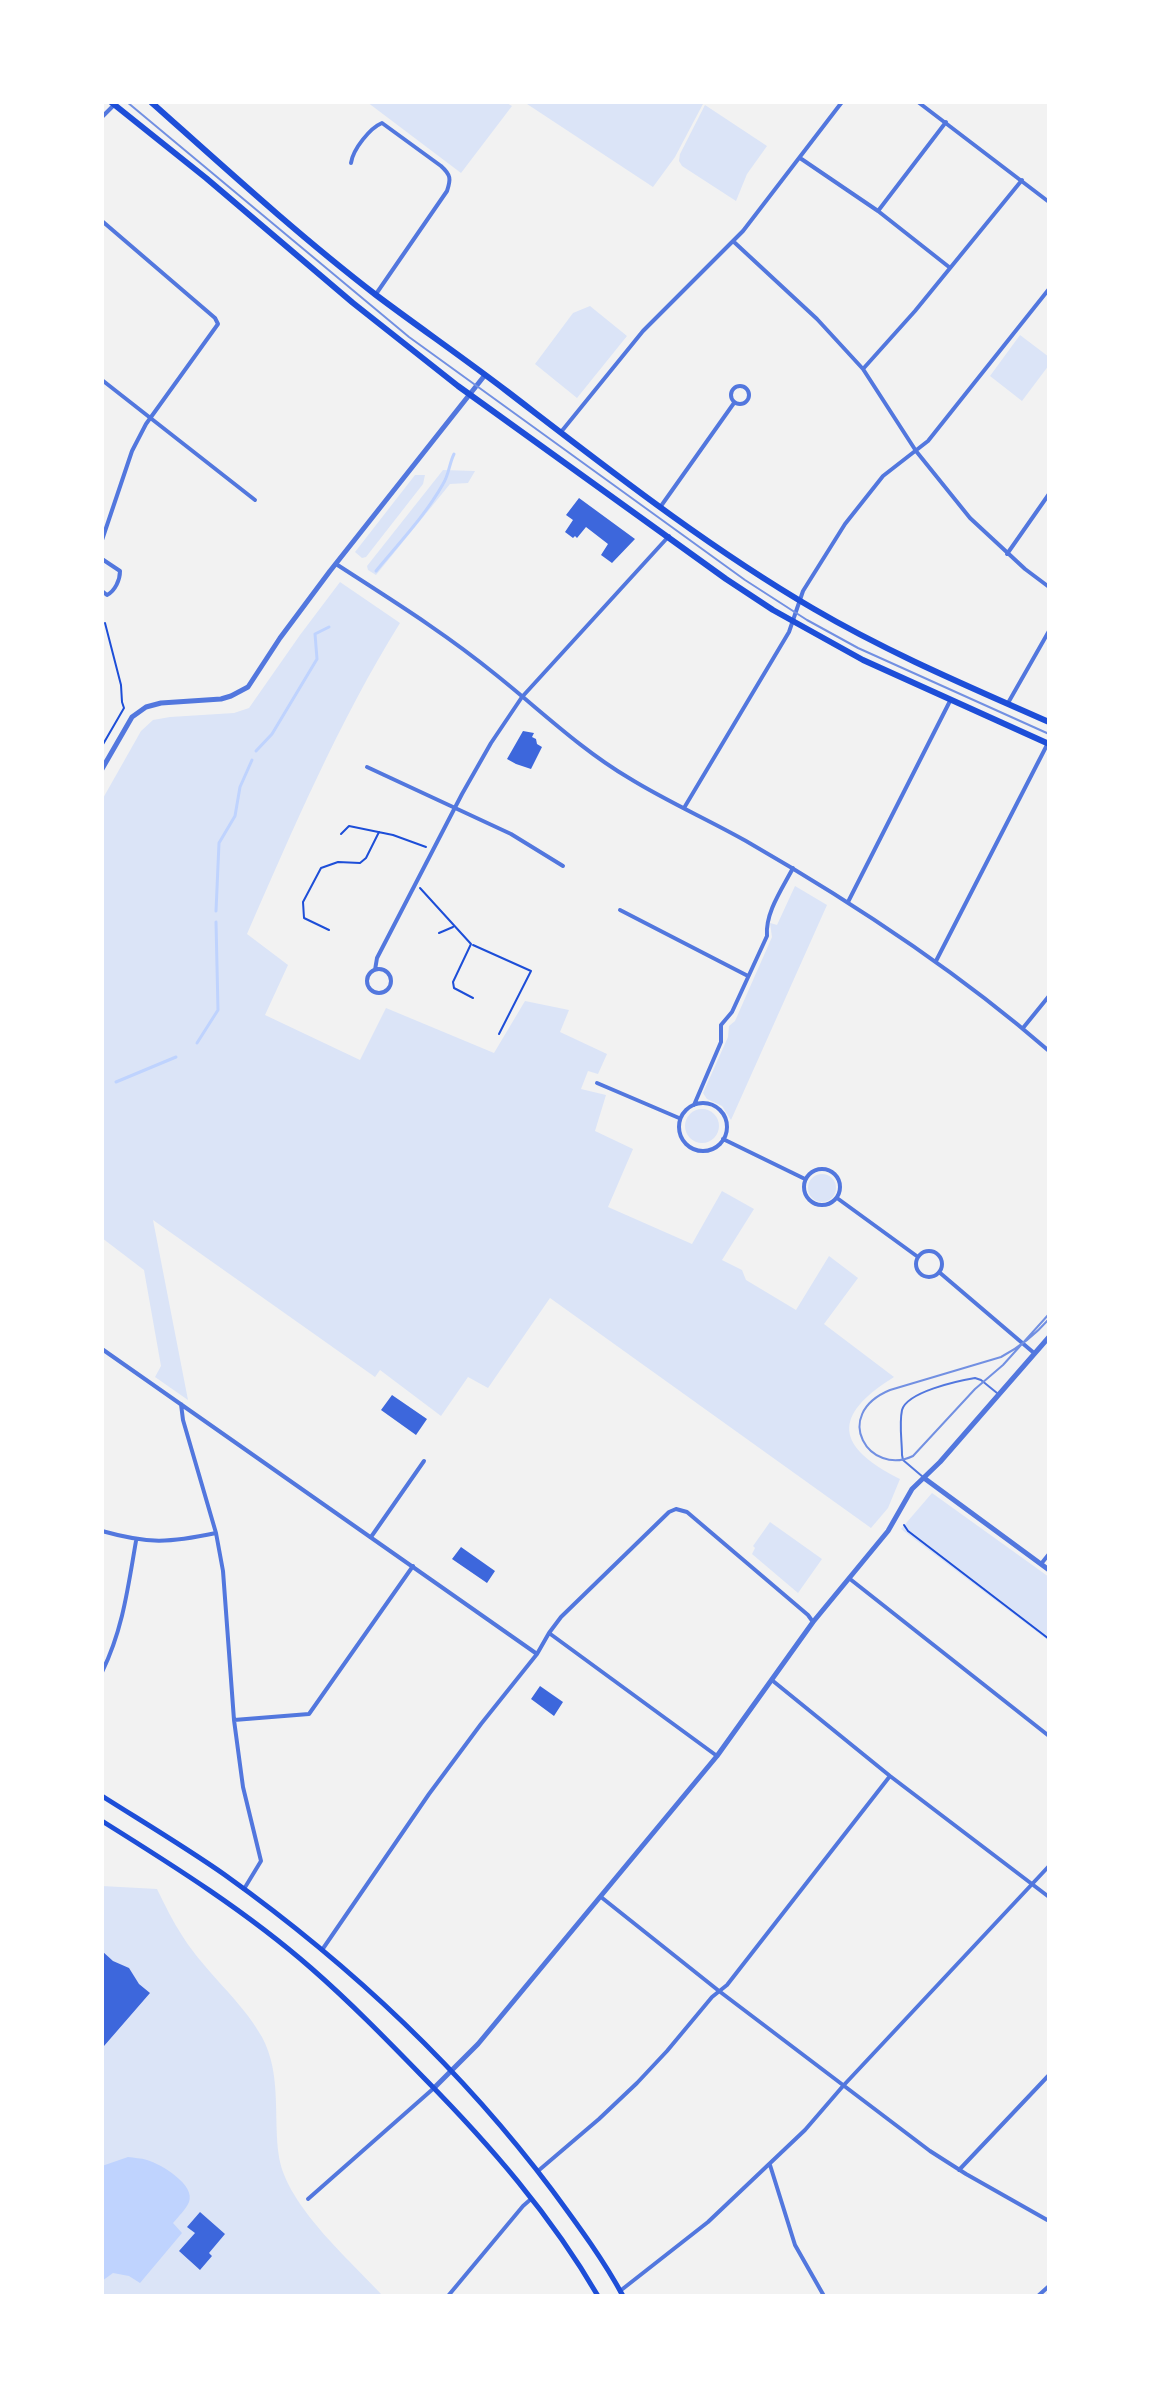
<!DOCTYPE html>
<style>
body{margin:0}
#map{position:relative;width:1151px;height:2398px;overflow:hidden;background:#f2f2f2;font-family:Manrope,sans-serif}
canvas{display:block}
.frame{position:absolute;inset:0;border:104px solid #fff;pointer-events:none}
</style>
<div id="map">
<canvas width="1151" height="2398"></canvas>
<div class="frame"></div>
</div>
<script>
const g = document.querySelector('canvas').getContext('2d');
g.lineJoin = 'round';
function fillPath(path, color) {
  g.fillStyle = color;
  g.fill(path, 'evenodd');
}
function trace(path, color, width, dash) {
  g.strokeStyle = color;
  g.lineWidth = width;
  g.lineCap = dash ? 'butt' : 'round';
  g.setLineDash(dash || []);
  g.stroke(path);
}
fillPath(new Path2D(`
 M367,102H505L512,106L461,173Z
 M524,102H704L675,157L653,187Z
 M705,105L767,146L747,174L736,201L682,166L679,161L680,154Z
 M590,306L627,336L577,398L535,364L573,313Z
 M1020,335L1049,357V365L1022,401L990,376Z
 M443,470L475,471L468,483L450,484L376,575L368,570L367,566Z
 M415,475H425L423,484L366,557L362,558L355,552Z
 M340,582L400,623C339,721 293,829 247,934L288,965L265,1015L360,1060L386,1008L494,1053L525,1001L569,1010L560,1032L607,1054L598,1074L588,1071L581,1089L606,1095L595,1131L633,1149L608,1207L692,1244L722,1191L754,1209L722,1260L742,1270L746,1280L796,1310L829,1256L858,1278L824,1324L894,1377C831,1416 836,1447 900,1479L888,1508L871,1528L550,1298L488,1388L468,1377L441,1416L380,1370L375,1377L153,1220L188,1400L155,1377L161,1366L144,1270L102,1238V800L141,731L153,720L170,717L234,713L249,708L300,635Z
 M795,886L827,905L731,1120L722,1106L707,1099L703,1093L728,1037L729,1026L735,1021L772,937L770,923L777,925Z
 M685 1126a17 17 0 1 1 34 0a17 17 0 1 1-34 0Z
 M808 1188a14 14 0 1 1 28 0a14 14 0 1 1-28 0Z
 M932,1493L1049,1577V1641L901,1529Z
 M770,1522L822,1559L798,1593L752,1554L755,1548L753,1546Z
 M102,1886L157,1889C165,1905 173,1922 183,1937C206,1973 241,2000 262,2037C282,2074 273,2117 279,2157C287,2206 350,2260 383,2296H102Z`), '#dbe4f7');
fillPath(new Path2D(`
 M128,2157C134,2158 141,2158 147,2160C161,2164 196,2185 189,2202C186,2209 178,2217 173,2223L182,2233L140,2283L129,2276L113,2273L102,2281V2166Z`), '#bfd3fe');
trace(new Path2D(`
 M376,571C399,543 425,516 443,484C449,475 449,464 454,454
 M256,751L272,734L317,659L315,634L329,627
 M216,911L219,843L235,816L240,787L252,760
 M197,1043L218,1010L216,922
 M116,1082L176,1057`), '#bfd3fe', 3);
fillPath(new Path2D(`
 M579,498L635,539L612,563L601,555L608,544L586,527L577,538L575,536L573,538L565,532L573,520L566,515Z
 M523,731L534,733L532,737L536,739L537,744L542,747L531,769L516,764L507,759Z
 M392,1395L427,1419L416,1435L381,1410Z
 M461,1547L495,1571L487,1583L452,1559Z
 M540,1686L563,1702L554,1716L531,1699Z
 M102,1951L113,1961L129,1968L139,1984L150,1993L104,2046L102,2045Z
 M200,2212L225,2234L209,2253L212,2256L200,2270L179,2251L195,2233L187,2227Z`), '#3d67dc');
trace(new Path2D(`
 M102,746L124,708L122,702L121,685L105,623
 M341,834L349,826L393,835L426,847
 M420,888L471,944L453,982L454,988L473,998
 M329,930L304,918L303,902L321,868L338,862L360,863L366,858L379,832
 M439,933L453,927
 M473,945L531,971L499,1034
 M904,1525L908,1531L1049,1639`), '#1d4ed8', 2);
trace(new Path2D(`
 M923,1477L903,1460L902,1455C902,1441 899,1424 902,1410C907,1392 957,1381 975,1378L981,1380L997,1393`), '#5277de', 2);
trace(new Path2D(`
 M918,102L1049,202
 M102,117L114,105
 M800,158L878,211L949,267
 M351,163C353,149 370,128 382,123L441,166C451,175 451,179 447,191L376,294
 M878,211L946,122
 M102,221L215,318L218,324L146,424L132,451L102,540
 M734,242L817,319L863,369L916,451L970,518L1025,569L1049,587
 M863,369L915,311L1022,180
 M102,380L255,500
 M731 395a9 9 0 1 1 18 0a9 9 0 1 1-18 0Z
 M561,432L643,331L743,231L842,102
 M661,506L734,403
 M1007,554L1049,494
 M102,559L120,571C120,580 115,591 107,595L102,591
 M336,564C390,599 445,633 495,674C539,709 580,749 629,778C666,801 707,819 746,841C852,902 956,970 1049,1051
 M1008,703L1049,631
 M367,767L511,834L563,866
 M684,808L789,632L803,591L845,524L883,476L928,441L1049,289
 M848,902L950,701
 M620,910L748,976
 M936,961L1048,743
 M367 981a12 12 0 1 1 24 0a12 12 0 1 1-24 0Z
 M375,970L377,958L462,794L491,743L522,697L669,536
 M1023,1028L1049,996
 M597,1083L679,1118
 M679 1127a24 24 0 1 1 48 0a24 24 0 1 1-48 0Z
 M694,1105L721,1042V1025L732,1012L767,936C765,913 782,889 793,868
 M723,1139L805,1179
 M804 1187a18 18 0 1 1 36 0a18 18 0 1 1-36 0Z
 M837,1198L918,1257
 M916 1264a13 13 0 1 1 26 0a13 13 0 1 1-26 0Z
 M939,1272L1034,1353
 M102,1349L537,1654
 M181,1404L183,1420L216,1533L223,1571L234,1720L243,1787L261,1861L244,1889
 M102,1531C148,1544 169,1543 216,1533
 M371,1537L424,1461
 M1041,1564L1049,1554
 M850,1579L1049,1736
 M549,1633L717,1756
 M102,1672C123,1629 128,1587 136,1541
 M773,1681L890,1776L1049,1897
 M234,1720L309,1714L413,1566
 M601,1897L719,1991L930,2151L966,2174L1049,2221
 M322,1950L429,1794L481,1724L537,1654L549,1633L561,1617L669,1512L676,1509L687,1512L808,1615L813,1622
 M770,2165L795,2245L824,2296
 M959,2170L1049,2075
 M538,2171L599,2119L637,2083L667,2051L712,1997L727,1985L890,1776
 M308,2199L434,2088
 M620,2291L708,2222L805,2130L843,2086L1049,1866
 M448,2296L523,2206L531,2199
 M1038,2296L1049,2286`), '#5277de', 4);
trace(new Path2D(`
 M102,769L132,717L146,707L161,703L221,699L231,696L248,687L280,638L330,571L485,375
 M924,1478L1049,1570
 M434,2088L478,2044L717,1756L813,1622L888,1531L912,1489L940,1462L1049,1337`), '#5277de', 5);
trace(new Path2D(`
 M102,1796C143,1822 185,1847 225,1875C348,1963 461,2069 552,2190C577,2224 603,2259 623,2296
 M102,1821C174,1866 247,1912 311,1968C350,2002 387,2040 424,2078C489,2144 551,2215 598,2296`), '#1d4ed8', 5);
trace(new Path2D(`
 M111,102L206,178L353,303L458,386L726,579L773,610L863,660L1049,744
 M151,102C225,168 298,235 376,295C420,328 465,359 508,392C607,468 706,546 814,609C889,653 970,687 1049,722`), '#1d4ed8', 6);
trace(new Path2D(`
 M127,102L409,337L745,580L807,620L858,648L1049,734
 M1049,1314L1003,1365L975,1389L913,1456C870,1477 830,1415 890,1390L1001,1357C1020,1347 1035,1335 1049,1319`), '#7290e2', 2);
</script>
